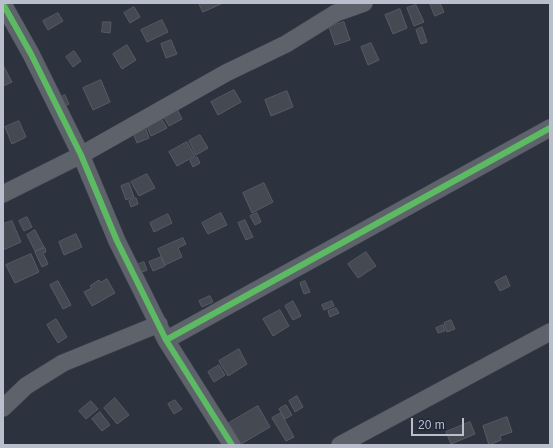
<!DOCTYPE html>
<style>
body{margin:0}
#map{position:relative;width:553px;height:448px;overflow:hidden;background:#2d333e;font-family:Helvetica,sans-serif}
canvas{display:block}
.frame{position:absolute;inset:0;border:4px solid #b9bfcd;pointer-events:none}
.scale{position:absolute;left:411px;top:418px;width:53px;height:18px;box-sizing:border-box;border:2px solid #b9bfcd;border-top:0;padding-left:5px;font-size:12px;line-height:14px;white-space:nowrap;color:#b9bfcd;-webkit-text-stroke:3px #202939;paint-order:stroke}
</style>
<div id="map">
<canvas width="553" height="448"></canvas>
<div class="frame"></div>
<div class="scale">20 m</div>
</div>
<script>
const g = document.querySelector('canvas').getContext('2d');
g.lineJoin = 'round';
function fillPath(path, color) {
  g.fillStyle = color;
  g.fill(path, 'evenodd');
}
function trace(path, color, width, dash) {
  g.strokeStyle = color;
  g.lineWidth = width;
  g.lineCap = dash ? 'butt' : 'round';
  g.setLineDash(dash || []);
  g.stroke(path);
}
const building = new Path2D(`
 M199,3H223L203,12Z
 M430,3H440L444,12L435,16Z
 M416,5L424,22L414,26L407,8Z
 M134,7L140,17L130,23L124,13Z
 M400,9L407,28L393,34L385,15Z
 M58,13L63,21L48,30L43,21Z
 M162,20L168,32L147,42L141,30Z
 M103,22H111L110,33L102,32Z
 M344,22L350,40L335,45L329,27Z
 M422,27L427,42L421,44L416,30Z
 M171,40L177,54L166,58L161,44Z
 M371,43L379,60L368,65L361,47Z
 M127,45L136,60L122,69L113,54Z
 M74,51L81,61L73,67L66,57Z
 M3,65L12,82L3,86Z
 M101,80L110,102L93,110L83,88Z
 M234,90L241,102L218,115L211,102Z
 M287,91L293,107L271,116L265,100Z
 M65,95L69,104L61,108L57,99Z
 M177,109L182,119L169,126L163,116Z
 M161,118L167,128L151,136L147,126Z
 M19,121L26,137L12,144L5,127Z
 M145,126L149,138L137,143L132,130Z
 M200,135L208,148L196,155L189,141Z
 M187,142L195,156L177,166L169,152Z
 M197,157L200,163L193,167L190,161Z
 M147,174L155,188L139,196L131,182Z
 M129,183L134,197L126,200L121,186Z
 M264,183L273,202L252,213L243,193Z
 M136,198L138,204L131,207L129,201Z
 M221,213L227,225L208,234L202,223Z
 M257,213L261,222L255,225L250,216Z
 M168,214L172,223L154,232L150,223Z
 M27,217L32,227L24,231L19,221Z
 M245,220L253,237L246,240L238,223Z
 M12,221L21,242L3,250V224Z
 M35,230L44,247L35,251L27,235Z
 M76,234L82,247L64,255L59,242Z
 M183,238L186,244L178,248L182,257L165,265L158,249Z
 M45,248L46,252L43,253L48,264L42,267L35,252Z
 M366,252L376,266L358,278L348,264Z
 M31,254L39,272L15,283L6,265Z
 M161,257L165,266L153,271L149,262Z
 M144,262L147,270L140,273L137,265Z
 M506,276L510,286L500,291L495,282Z
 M107,279L115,293L92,306L84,292L92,288L90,286L99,280L101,282Z
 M58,281L71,305L63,309L50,285Z
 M305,281L310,292L304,294L300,283Z
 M210,296L213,302L202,307L199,301Z
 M293,301L301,316L293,320L285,306Z
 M332,301L334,306L324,310L322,305Z
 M336,308L339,313L330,317L328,311Z
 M280,310L289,326L273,336L263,319Z
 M56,319L67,337L58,343L47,325Z
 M451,320L455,329L447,332L444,323Z
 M443,325L445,331L438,333L436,328Z
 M239,349L247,364L228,376L219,361Z
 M219,365L225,375L214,382L208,372Z
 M297,396L303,407L295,412L289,401Z
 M115,398L129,415L117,424L104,408Z
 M175,400L182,409L174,414L168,404Z
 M91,401L98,409L86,419L79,411Z
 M286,405L292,415L285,419L279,409Z
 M258,406L270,427L241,444L229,423Z
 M100,412L110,425L102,431L92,419Z
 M281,413L294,437L286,441L272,418Z
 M507,417L512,432L500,436L501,440L489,445L483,426Z
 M470,422L475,434L451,444L446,432Z`);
fillPath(building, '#454952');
trace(building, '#565b65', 1);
const minor = new Path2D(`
 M3,4L31,54L81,155L117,241L166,340L232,445
 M3,194L81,155L226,73L286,44L336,13L364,3
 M166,340L550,128
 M3,408L26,386L63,363L159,324
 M340,445L550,332`);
trace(minor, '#4a4e56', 18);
trace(minor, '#5e626b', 17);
trace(new Path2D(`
 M3,4L31,54L81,155L117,241L166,340L232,445
 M166,340L550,128`), '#5cba63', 6);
</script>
